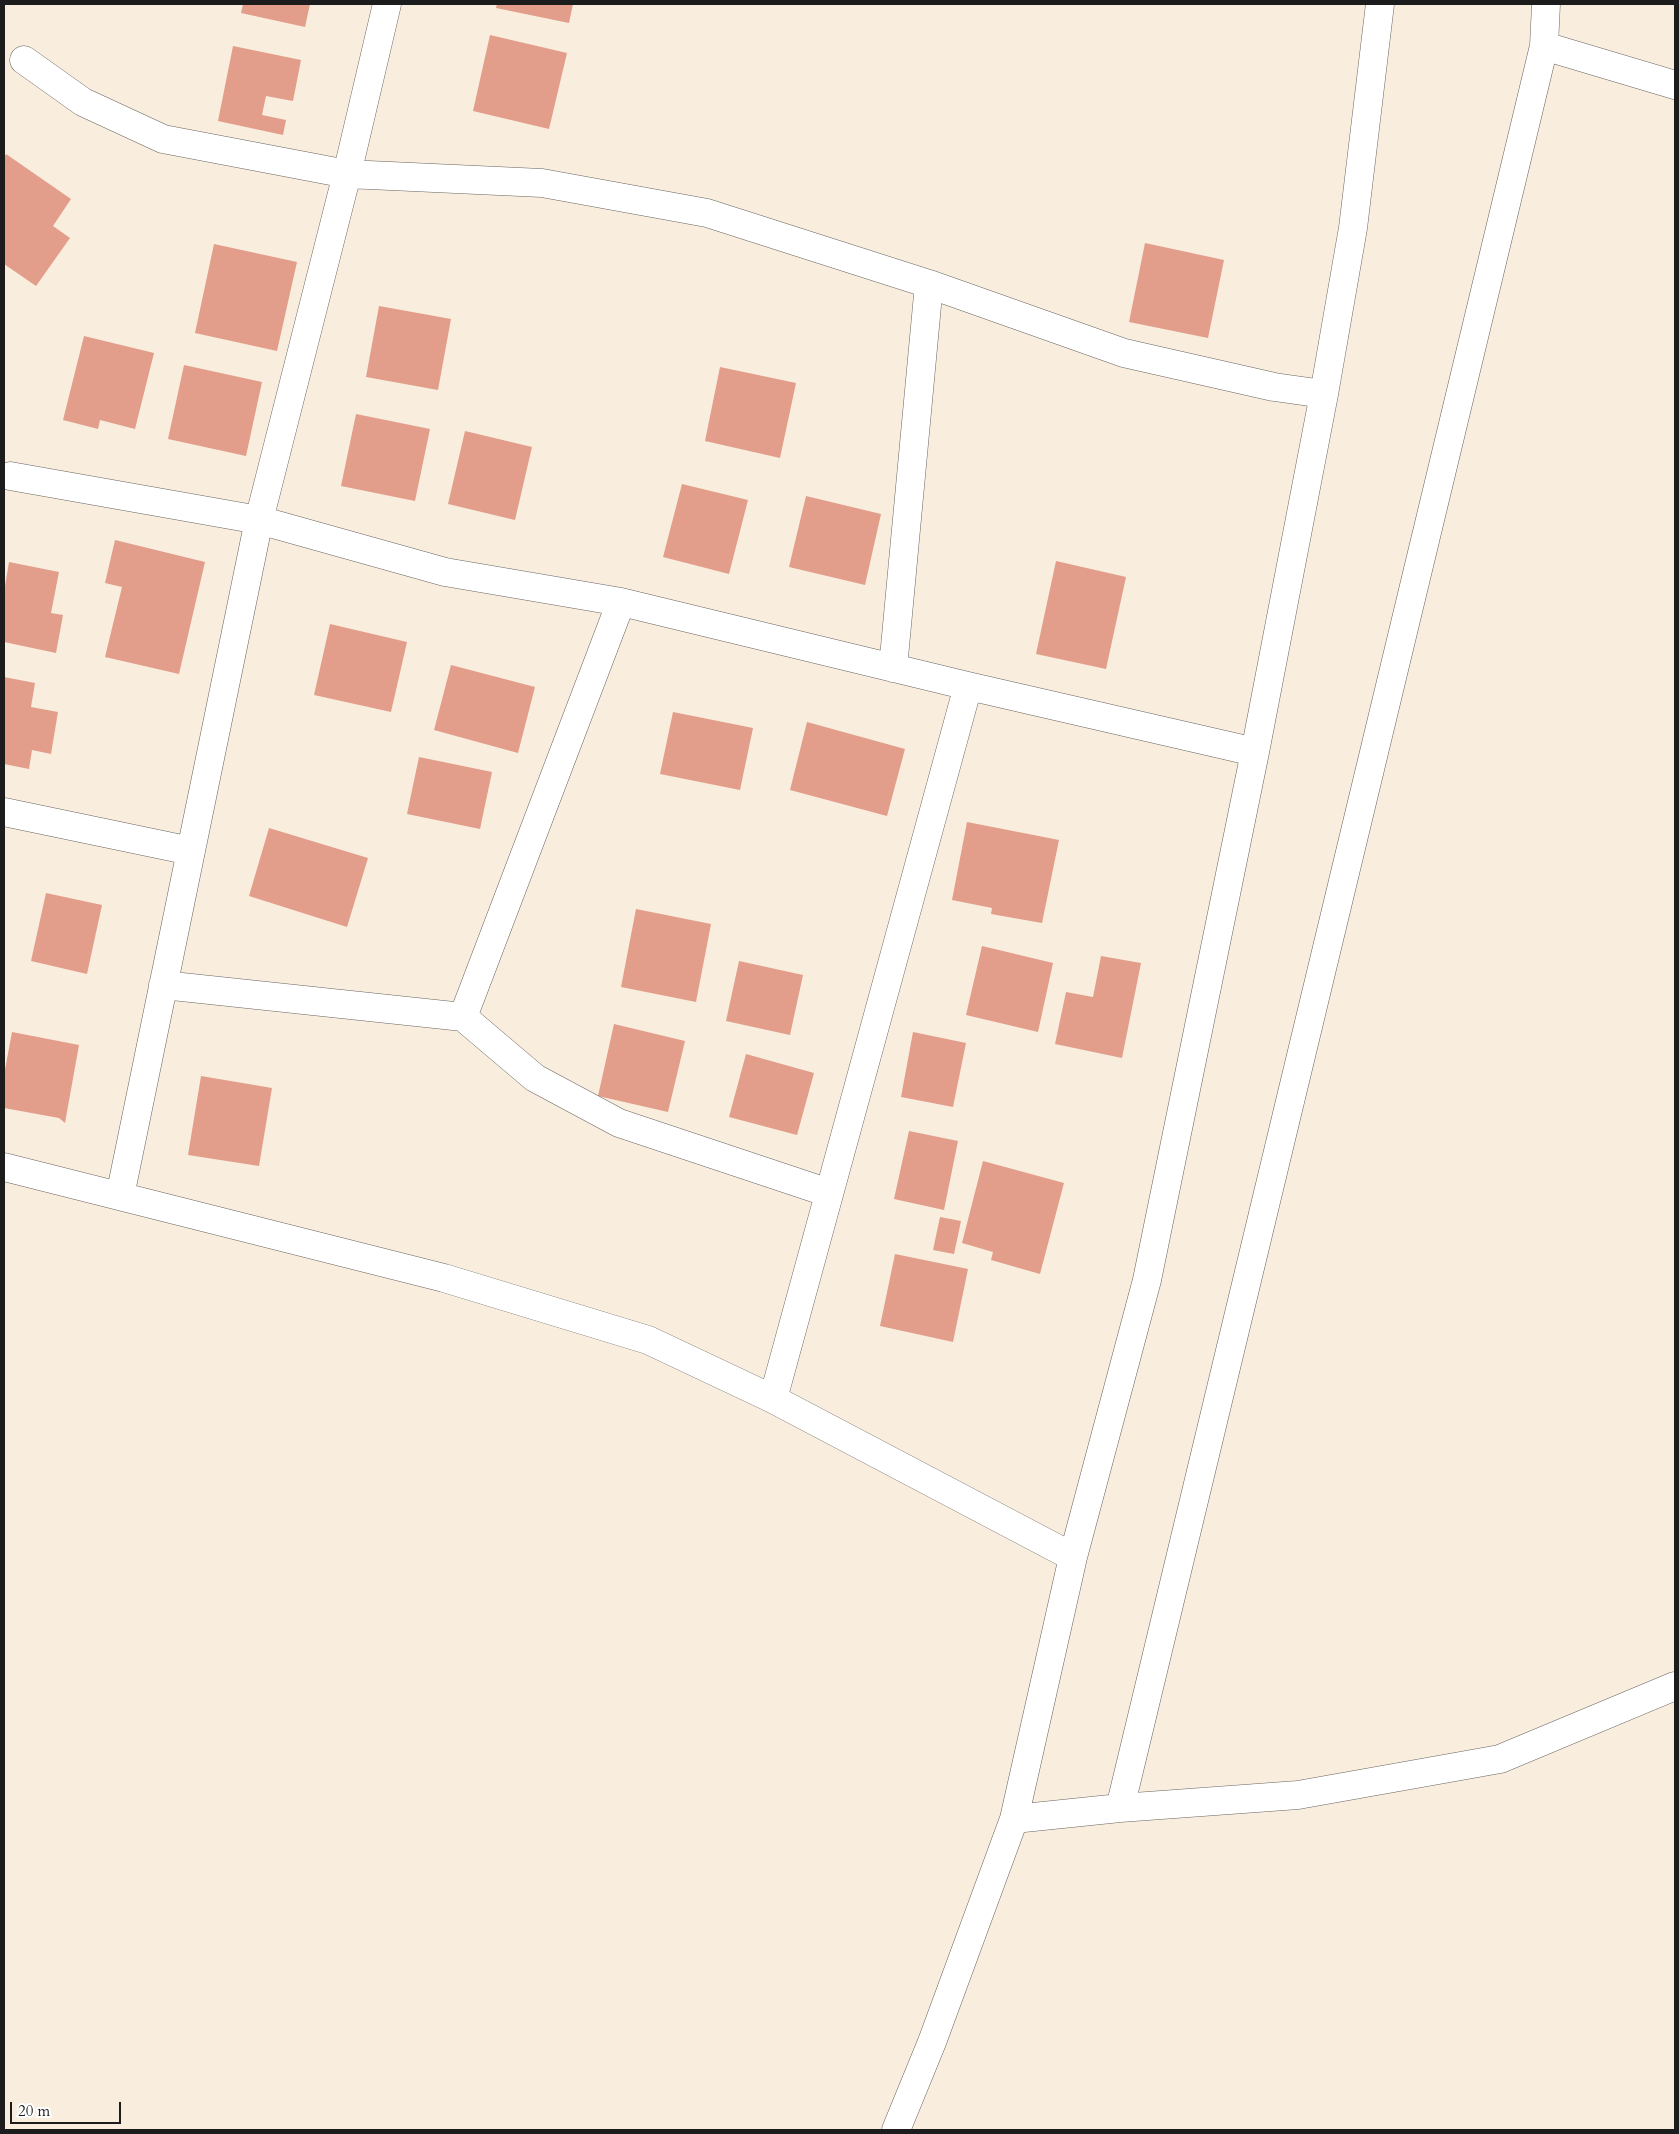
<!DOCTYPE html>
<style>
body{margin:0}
#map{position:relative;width:1679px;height:2134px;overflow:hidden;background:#f9edde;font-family:Cardo,serif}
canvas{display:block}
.frame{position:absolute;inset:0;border:5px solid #1c1c1c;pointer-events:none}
.scale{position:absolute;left:10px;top:2102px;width:111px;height:22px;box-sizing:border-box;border:2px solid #1c1c1c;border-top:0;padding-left:6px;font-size:15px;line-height:18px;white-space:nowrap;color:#1c1c1c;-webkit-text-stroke:4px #fff;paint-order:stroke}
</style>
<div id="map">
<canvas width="1679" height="2134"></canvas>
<div class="frame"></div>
<div class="scale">20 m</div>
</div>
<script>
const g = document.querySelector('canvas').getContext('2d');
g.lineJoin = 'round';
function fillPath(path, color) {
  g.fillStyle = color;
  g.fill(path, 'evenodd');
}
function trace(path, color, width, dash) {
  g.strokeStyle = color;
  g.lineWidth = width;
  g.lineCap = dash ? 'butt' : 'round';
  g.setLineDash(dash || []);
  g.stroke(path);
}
fillPath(new Path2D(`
 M243,4H310L305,27L241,13Z
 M497,4H573L569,23L496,8Z
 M490,35L567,53L549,129L473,111Z
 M233,46L301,60L293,101L266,96L262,115L286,120L283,135L218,121Z
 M6,154L71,199L53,226L70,238L36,286L4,264V158Z
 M1145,243L1224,260L1208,338L1129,322Z
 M214,244L297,262L277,351L195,333Z
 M379,306L451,319L438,390L366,377Z
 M84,336L154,353L135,429L100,420L98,429L63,420Z
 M184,365L262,382L246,456L168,439Z
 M720,367L796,383L780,458L705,441Z
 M356,414L430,429L415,501L341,486Z
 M465,431L532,447L515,520L448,504Z
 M682,484L748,500L729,574L663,557Z
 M806,496L881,514L865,585L789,567Z
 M115,540L205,562L179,674L105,657L122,587L105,583Z
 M1056,561L1126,577L1106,669L1036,654Z
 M9,562L59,572L51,613L63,615L56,653L4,642V592Z
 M330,624L407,642L391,712L314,695Z
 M451,665L535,687L518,753L434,730Z
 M4,677L35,683L31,707L58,712L51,754L32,750L29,769L4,764Z
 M673,712L753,728L740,790L660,774Z
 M807,722L905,749L887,816L790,790Z
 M419,757L492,772L480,829L407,814Z
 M967,822L1059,840L1042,923L991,914L992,908L952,900Z
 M269,828L368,858L347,927L249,896Z
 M46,893L102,905L87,974L31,961Z
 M636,909L711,924L696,1002L621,987Z
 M982,946L1053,963L1038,1032L966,1015Z
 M1101,956L1141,963L1122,1058L1055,1044L1066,992L1093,997Z
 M739,961L803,975L790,1035L726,1021Z
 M614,1024L685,1041L668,1112L598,1096Z
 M12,1032L79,1045L65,1123L59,1118L4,1108V1075Z
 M913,1032L966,1043L953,1107L901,1097Z
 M746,1054L814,1073L797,1135L729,1117Z
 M201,1076L272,1088L259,1166L188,1155Z
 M909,1131L958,1141L944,1210L894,1199Z
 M983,1161L1064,1183L1040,1274L991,1260L993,1252L962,1243Z
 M940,1217L961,1221L954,1254L933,1250Z
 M895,1254L968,1269L953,1342L880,1326Z`), '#e29e8a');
const street = new Path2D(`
 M1544,46L1675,85
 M24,60L83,102L163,139L347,174L542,183L707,213L929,284L1124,353L1274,387L1324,394
 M10,476L259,520L445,572L621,602L968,686L1255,752
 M621,602L463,1017L535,1078L619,1123L829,1193
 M893,668L929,284
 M4,812L191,851
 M163,985L463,1017
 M4,1167L444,1278L648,1340L773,1399L1073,1557
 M120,1196L259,520L347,174L387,4
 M773,1399L968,686
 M1120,1808L1544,46L1546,4
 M1014,1819L1120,1808L1298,1795L1500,1759L1675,1686
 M896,2130L932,2042L1014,1819L1073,1557L1147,1280L1255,752L1324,394L1353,228L1380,4`);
trace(street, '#696560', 29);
trace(street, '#fff', 28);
</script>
